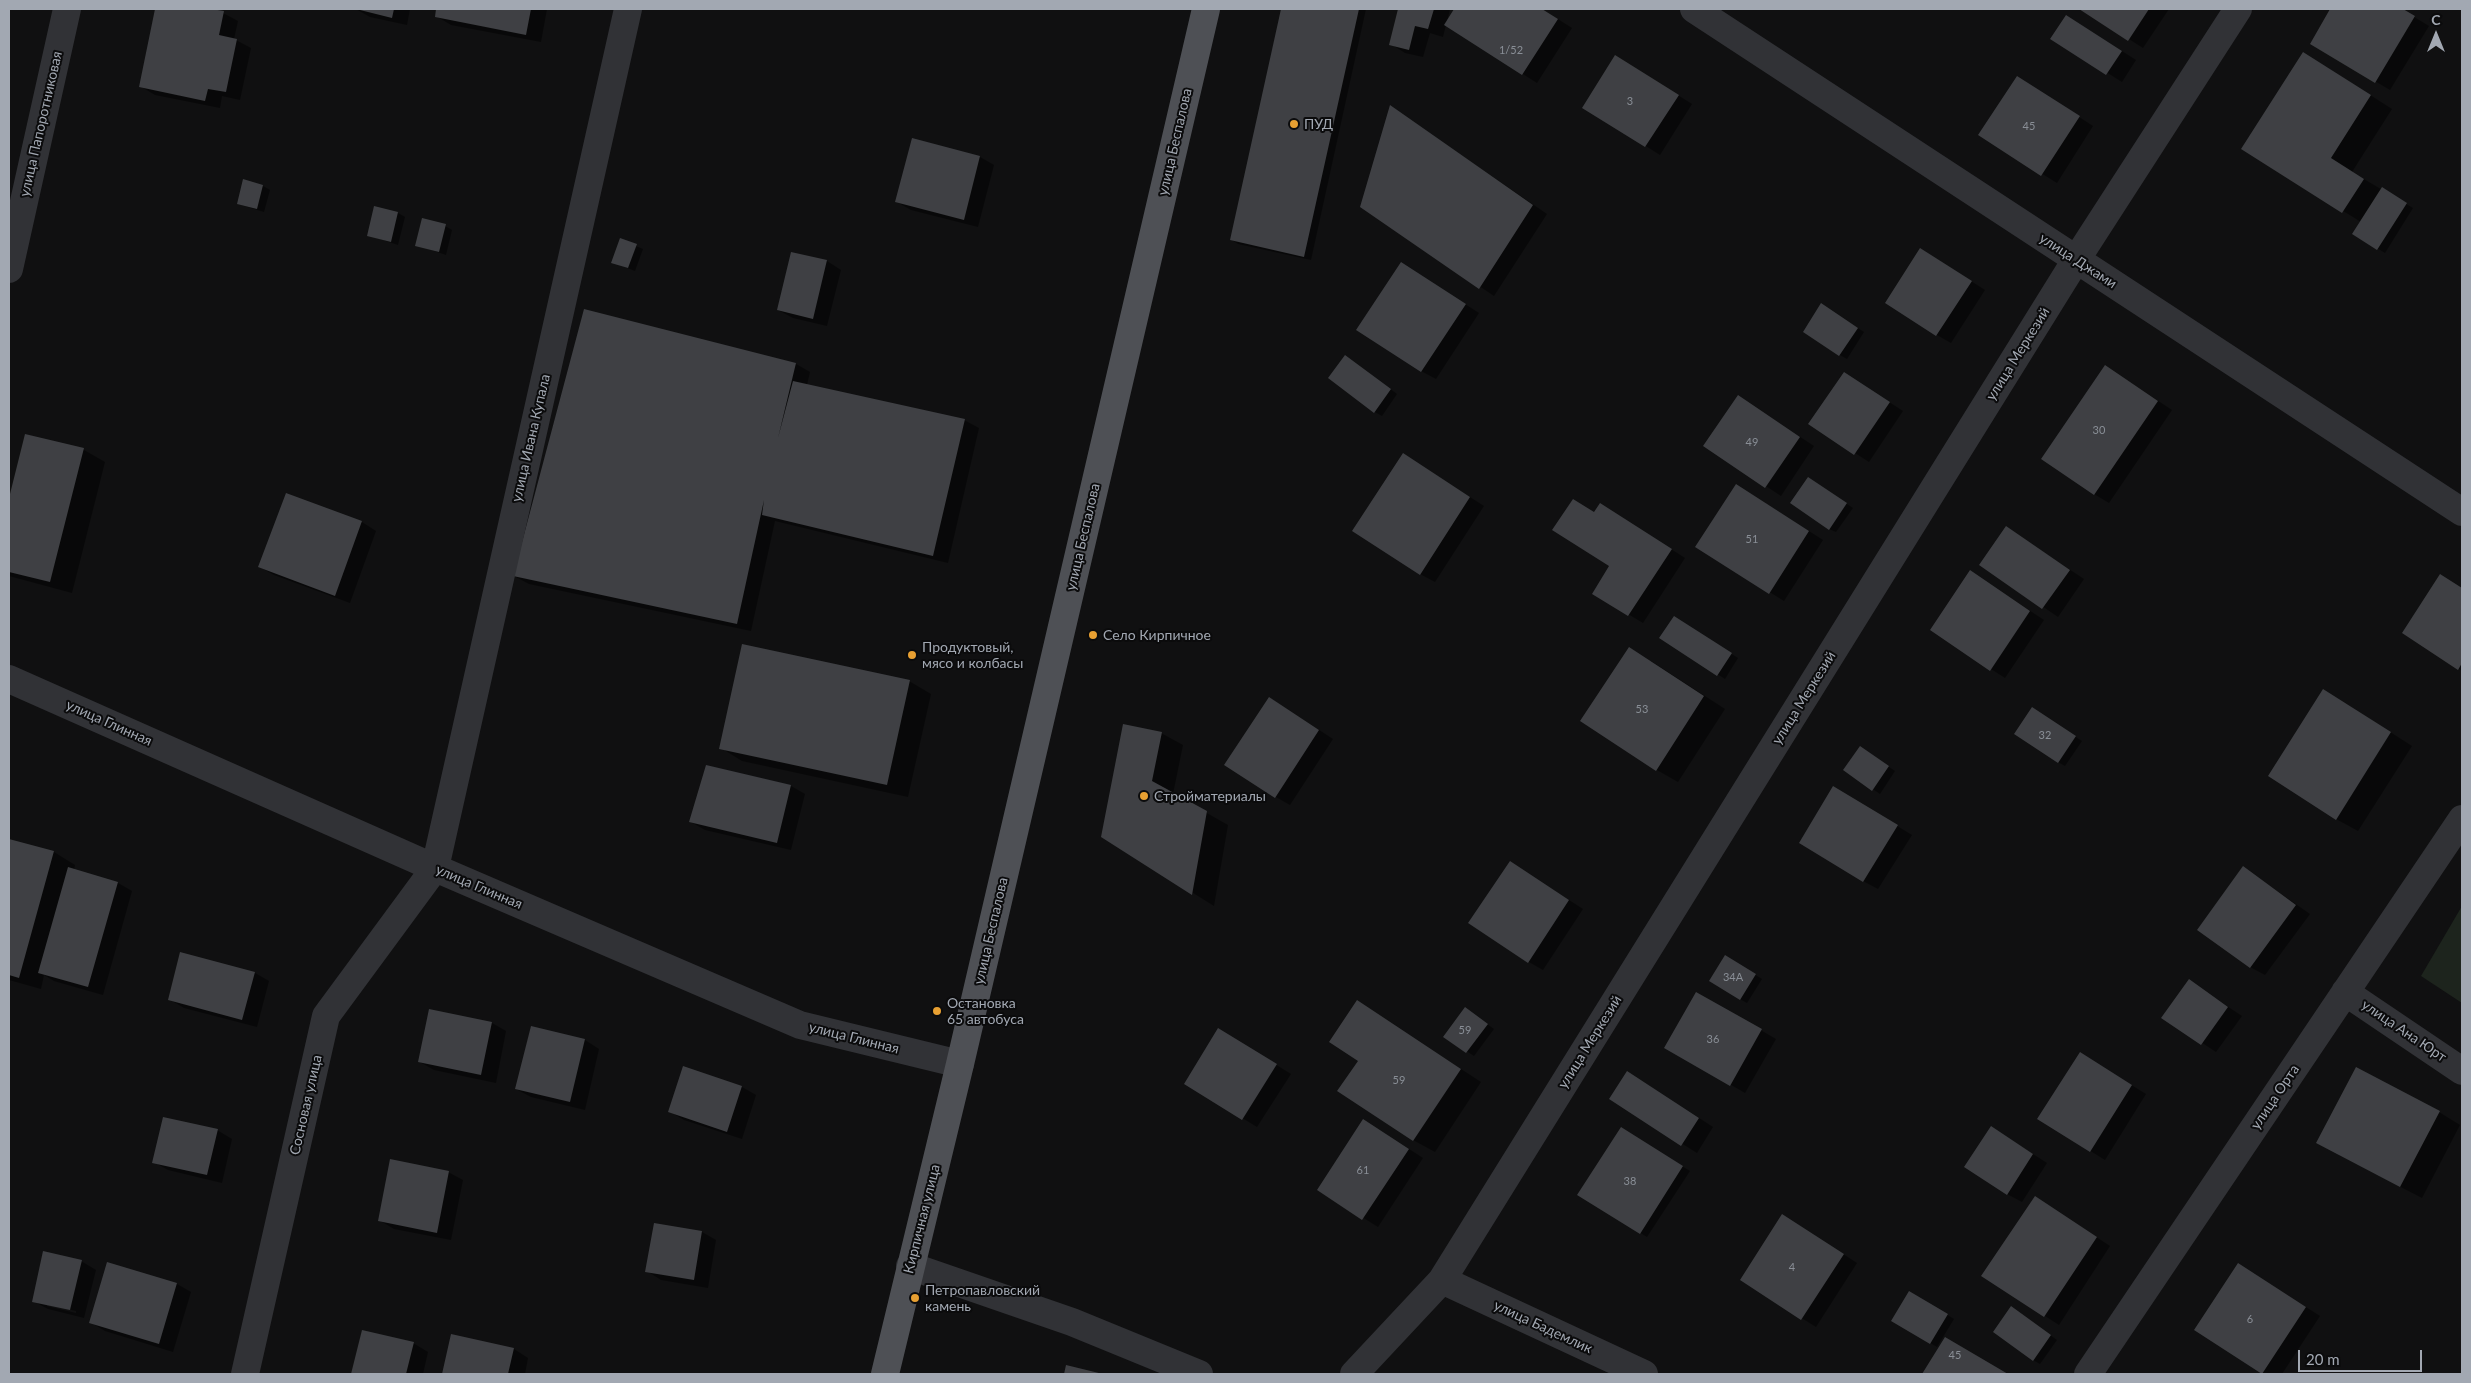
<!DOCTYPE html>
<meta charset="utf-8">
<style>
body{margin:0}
#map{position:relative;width:2471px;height:1383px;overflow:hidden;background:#101011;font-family:Lato,sans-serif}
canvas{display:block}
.frame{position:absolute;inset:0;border:10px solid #a2a8b2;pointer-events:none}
.north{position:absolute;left:2411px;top:10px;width:50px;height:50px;-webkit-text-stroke:4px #0b0b0c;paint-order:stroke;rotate:0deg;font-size:14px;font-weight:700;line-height:20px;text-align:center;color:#a2a8b2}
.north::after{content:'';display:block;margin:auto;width:18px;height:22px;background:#a2a8b2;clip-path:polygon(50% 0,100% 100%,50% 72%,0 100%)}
.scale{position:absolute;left:2298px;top:1350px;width:124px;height:22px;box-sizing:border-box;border:2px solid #a2a8b2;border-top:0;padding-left:6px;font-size:15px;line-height:18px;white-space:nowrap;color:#a2a8b2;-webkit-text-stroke:4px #0b0b0c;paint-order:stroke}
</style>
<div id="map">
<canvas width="2471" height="1383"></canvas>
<div class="frame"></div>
<div class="north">С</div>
<div class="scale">20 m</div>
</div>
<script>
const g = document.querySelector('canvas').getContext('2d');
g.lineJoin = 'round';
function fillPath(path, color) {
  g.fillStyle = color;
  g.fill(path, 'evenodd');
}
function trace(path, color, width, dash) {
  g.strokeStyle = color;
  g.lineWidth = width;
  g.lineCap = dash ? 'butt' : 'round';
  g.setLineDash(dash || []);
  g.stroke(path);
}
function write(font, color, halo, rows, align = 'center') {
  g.font = font + ' Lato,sans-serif';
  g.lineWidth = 4;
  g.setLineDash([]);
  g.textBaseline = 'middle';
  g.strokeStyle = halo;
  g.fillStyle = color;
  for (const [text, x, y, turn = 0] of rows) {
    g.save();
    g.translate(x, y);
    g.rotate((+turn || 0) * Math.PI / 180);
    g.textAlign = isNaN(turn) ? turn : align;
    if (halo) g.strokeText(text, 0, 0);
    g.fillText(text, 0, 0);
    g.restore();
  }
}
fillPath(new Path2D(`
 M2462,906V1003L2421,976Z`), '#1d241d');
fillPath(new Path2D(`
 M157,9H205L223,13L238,21L234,39L251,48L240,100L222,96L220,108L155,95L140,86Z
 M356,9H410L407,25L370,17Z
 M438,9H547L541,42L451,25L436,16Z
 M1283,9H1366L1311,260L1238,244L1232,240Z
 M1400,9H1450L1447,22L1456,9H1542L1572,28L1537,83L1446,25L1443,37L1430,33L1423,57L1405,53L1391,44Z
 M2082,9H2169L2143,48Z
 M2332,9H2401L2429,26L2390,90L2311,43Z
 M2067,16L2136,60L2122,82L2052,38Z
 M1630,65L1692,104L1660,155L1584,107Z
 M2325,66L2392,109L2352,172L2413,208L2385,253L2354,234L2361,222L2243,149Z
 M2031,86L2093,126L2057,183L1980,135Z
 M1391,107L1547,214L1494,296L1361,206Z
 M913,139L980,157L994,165L978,227L911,210L897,202Z
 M263,186L270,190L264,212L238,204Z
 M398,213L405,217L398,245L368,235Z
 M445,226L452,230L446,255L417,245Z
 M621,240L643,249L635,271L612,262Z
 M1935,258L1985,290L1951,343L1937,335Z
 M827,261L841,270L827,326L793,318L778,310Z
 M1401,263L1479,313L1436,379L1421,371Z
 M1828,309L1864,332L1847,359L1840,355Z
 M1353,361L1397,394L1382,416L1375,412Z
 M796,364L810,372L807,385L964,420L979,428L948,563L775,521L751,631L529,584L514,576Z
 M2119,375L2172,410L2109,503L2094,494Z
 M1858,382L1903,411L1869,462L1810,424Z
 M1739,397L1814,446L1781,496L1705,446Z
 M26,436L84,450L105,462L72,593L9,576V503Z
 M1403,454L1484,506L1435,582L1420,574Z
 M1815,483L1853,508L1836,532L1829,529Z
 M1751,494L1823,540L1784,601L1697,547Z
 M287,495L362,522L376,531L350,603L274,575L260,567Z
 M1595,513H1615L1685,558L1643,623L1593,593L1611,566Z
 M2007,528L2084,579L2058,617L1981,564Z
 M1971,572L2044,620L2005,678L1991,669Z
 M2441,576L2462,589V671L2404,633Z
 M1681,622L1738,658L1725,679L1661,638Z
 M1651,661L1725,709L1678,782L1657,770Z
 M909,681L931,694L908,797L742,761L721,748Z
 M1270,698L1333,739L1290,805L1276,797Z
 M2345,703L2412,746L2358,831L2336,819Z
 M2039,713L2082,741L2065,766L2058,762Z
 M1161,733L1183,745L1173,794L1228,825L1214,906L1102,836Z
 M1867,752L1895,771L1880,794L1845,770Z
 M707,767L791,786L805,794L791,850L705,830L691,822Z
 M1848,796L1912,835L1878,889L1863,881Z
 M9,840L54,852L75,865L74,870L118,883L132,891L103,995L54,981L44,975L41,989L9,980Z
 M2244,868L2310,914L2265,975L2250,967Z
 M1524,871L1583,909L1543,970L1529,962Z
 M1733,961L1762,979L1747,1003L1740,999Z
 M255,973L269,981L257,1027L184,1008L169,999Z
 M2189,981L2242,1016L2216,1052L2163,1017Z
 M1697,993L1776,1039L1745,1093L1666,1047Z
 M1465,1008L1494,1029L1474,1056L1445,1037Z
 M430,1010L492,1023L506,1031L496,1083L434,1070L420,1062Z
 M1378,1015L1481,1082L1435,1152L1413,1140Z
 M531,1027L585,1040L599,1049L585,1110L531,1097L516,1089Z
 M1233,1038L1291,1074L1257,1127L1185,1083Z
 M2094,1062L2146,1094L2105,1160L2039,1119Z
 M1642,1081L1713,1127L1697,1153L1611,1099Z
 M742,1087L756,1095L742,1139L684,1120L669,1111Z
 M2439,1112L2460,1125L2422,1198L2339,1155Z
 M1991,1127L2047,1163L2022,1202L2007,1194Z
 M1378,1129L1423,1158L1378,1227L1319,1190Z
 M1621,1129L1690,1171L1647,1237L1579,1195Z
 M217,1130L232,1139L222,1183L168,1170L154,1162Z
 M448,1172L463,1180L451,1240L394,1229L379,1220Z
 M2049,1206L2110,1246L2059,1325L1983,1276Z
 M1797,1224L1857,1263L1816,1327L1741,1280Z
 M702,1232L716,1240L708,1288L661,1280L647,1271Z
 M81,1261L96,1270L84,1318L48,1309L33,1301ZM47,1304L76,1311V1313L47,1306Z
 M108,1264L177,1284L191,1292L173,1352L105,1331L90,1322Z
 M2253,1273L2320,1316L2282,1374H2265L2196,1330Z
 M1910,1292L1954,1319L1937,1347L1892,1320Z
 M2018,1312L2057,1340L2040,1364L2033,1360Z
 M362,1331L413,1343L428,1352L423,1374H353Z
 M452,1335L514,1349L528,1358L525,1374H444Z
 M1946,1338L2006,1374H1924Z`), '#0007');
fillPath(new Path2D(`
 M155,9H211L224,11L219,35L237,39L226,92L208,89L205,101L139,87Z
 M356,9H394L392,18Z
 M436,9H531L526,35L435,17Z
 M1281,9H1359L1304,257L1230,240Z
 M1398,9H1434L1428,29L1415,26L1409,50L1389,45Z
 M1454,9H1542L1558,19L1522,75L1444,25Z
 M2079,9H2149L2128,41Z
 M2330,9H2403L2415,16L2375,83L2310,44Z
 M2066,15L2122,51L2106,75L2050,39Z
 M2303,52L2371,95L2331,158L2364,179L2342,213L2241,149Z
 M1615,55L1679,95L1645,147L1582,108Z
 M2017,76L2080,116L2041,176L1978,135Z
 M1390,105L1533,205L1479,289L1360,207Z
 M912,138L980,156L964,220L895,202Z
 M243,179L263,185L257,209L237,204Z
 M2382,187L2407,203L2377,250L2352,234Z
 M374,206L398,212L391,242L367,236Z
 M422,218L446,224L439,252L415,246Z
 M620,238L637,244L628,268L611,263Z
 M1920,248L1972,281L1936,336L1885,303Z
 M791,252L827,260L813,319L777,310Z
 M1401,262L1466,304L1421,372L1356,330Z
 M1821,303L1858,328L1839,356L1803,332Z
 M584,309L796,363L778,438L793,381L965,419L933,556L762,515L764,500L737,624L513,576Z
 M1345,355L1391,389L1374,413L1328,378Z
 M2105,365L2158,401L2094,495L2041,459Z
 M1844,372L1890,402L1854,455L1808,424Z
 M1738,395L1800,437L1765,488L1703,446Z
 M25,434L84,448L50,582L9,572V498Z
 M1403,453L1470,497L1420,575L1352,531Z
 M1808,477L1847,503L1829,530L1790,503Z
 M1736,484L1809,531L1769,594L1695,547Z
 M286,493L362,521L335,596L258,567Z
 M1573,499L1594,512L1600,503L1672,549L1628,616L1592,594L1609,566L1552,530Z
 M2006,526L2070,570L2042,609L1979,565Z
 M1970,570L2030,611L1990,671L1930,630Z
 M2440,574L2462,588V663L2458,670L2402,633Z
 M1674,616L1732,653L1717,676L1659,638Z
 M742,644L910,680L887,785L719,749Z
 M1629,647L1704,696L1656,771L1580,721Z
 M2323,689L2391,732L2336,820L2268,776Z
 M1269,697L1319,730L1275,798L1224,765Z
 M2032,707L2076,736L2058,763L2014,734Z
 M1123,724L1162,732L1152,781L1207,811L1192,895L1101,837Z
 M1860,746L1889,766L1872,791L1843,770Z
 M706,765L791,785L777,843L689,822Z
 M1833,786L1898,825L1863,882L1799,843Z
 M9,839L54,851L19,978L9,975Z
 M1510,861L1569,900L1528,963L1468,923Z
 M2243,866L2296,905L2250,968L2197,930Z
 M68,867L118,882L88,987L38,973Z
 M180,952L255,972L242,1020L168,1000Z
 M1725,955L1756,974L1740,1000L1709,981Z
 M2189,979L2228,1007L2201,1045L2161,1018Z
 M1696,992L1762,1029L1730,1086L1664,1048Z
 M1357,1000L1461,1069L1413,1141L1337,1091L1358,1061L1329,1042Z
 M1465,1007L1488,1024L1466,1053L1443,1037Z
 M429,1009L492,1022L481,1075L418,1062Z
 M531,1026L585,1039L570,1102L515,1089Z
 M1218,1028L1277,1064L1242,1120L1184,1084Z
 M2080,1052L2132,1085L2090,1152L2037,1119Z
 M683,1066L742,1086L727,1132L668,1112Z
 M2356,1067L2440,1111L2400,1187L2316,1143Z
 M1627,1071L1699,1118L1681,1146L1609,1099Z
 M163,1117L218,1129L207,1175L152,1163Z
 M1363,1119L1409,1149L1362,1220L1317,1190Z
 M1991,1126L2033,1154L2007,1195L1964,1167Z
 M1621,1127L1683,1166L1640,1234L1577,1195Z
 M390,1159L449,1171L437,1233L378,1221Z
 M2035,1196L2097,1237L2044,1317L1981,1276Z
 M1782,1214L1844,1254L1801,1320L1740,1280Z
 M654,1223L702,1231L694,1280L645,1272Z
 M43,1251L82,1260L70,1310L32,1302Z
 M107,1262L177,1283L159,1344L89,1323Z
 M2238,1263L2306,1307L2262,1374L2194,1330Z
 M1909,1291L1948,1314L1930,1344L1891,1321Z
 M2011,1306L2051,1335L2033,1361L1993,1332Z
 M362,1330L414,1342L406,1374H351Z
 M451,1334L514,1348L508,1374H442Z
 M1945,1337L2008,1374H1922Z
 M1066,1365L1103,1374H1064Z`), '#3f4044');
trace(new Path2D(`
 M1694,9L2462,512
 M9,269L67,9
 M9,679L435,868L800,1025L960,1064
 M2345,992L2462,1071
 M910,1266L1072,1322L1199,1374
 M1442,1280L1644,1374
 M245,1374L326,1016L435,868L628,9
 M1354,1374L1442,1280L2076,260L2238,9
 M2088,1374L2462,819`), '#313236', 28);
trace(new Path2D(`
 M885,1374L960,1064L1206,9`), '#4e5055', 28);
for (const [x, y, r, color] of [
 [1294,124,5,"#e8a032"],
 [1093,635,5,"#e8a032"],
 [912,655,5,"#e8a032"],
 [1144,796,5,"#e8a032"],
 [937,1011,5,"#e8a032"],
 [915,1298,5,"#e8a032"]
]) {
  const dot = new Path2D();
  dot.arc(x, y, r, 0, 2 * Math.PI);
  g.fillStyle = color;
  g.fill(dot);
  trace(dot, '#0b0b0c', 2);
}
write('11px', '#898e96', null, [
 ["1/52",1511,50],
 ["3",1630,101],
 ["45",2029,126],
 ["30",2099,430],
 ["49",1752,442],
 ["51",1752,539],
 ["53",1642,709],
 ["32",2045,735],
 ["34А",1733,977],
 ["59",1465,1030],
 ["36",1713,1039],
 ["59",1399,1080],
 ["61",1363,1170],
 ["38",1630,1181],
 ["4",1792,1267],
 ["6",2250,1319],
 ["45",1955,1355]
]);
write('14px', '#a2a8b2', '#0b0b0c', [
 ["улица Папоротниковая",41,124,-77],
 ["улица Беспалова",1175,142,-77],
 ["улица Джами",2078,261,33],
 ["улица Меркезий",2018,354,-58],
 ["улица Ивана Купала",531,438,-77],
 ["улица Беспалова",1083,537,-77],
 ["улица Меркезий",1804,698,-58],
 ["улица Глинная",109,723,24],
 ["улица Глинная",479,887,23],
 ["улица Беспалова",991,931,-77],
 ["улица Ана Юрт",2404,1031,34],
 ["улица Глинная",854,1038,14],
 ["улица Меркезий",1590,1042,-58],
 ["улица Орта",2275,1097,-56],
 ["Сосновая улица",306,1105,-77],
 ["Кирпичная улица",922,1219,-76],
 ["улица Бадемлик",1543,1327,25]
]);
write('14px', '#a2a8b2', '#0b0b0c', [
 ["ПУД",1304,124],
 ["Село Кирпичное",1103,635],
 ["Продуктовый,",922,647],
 ["мясо и колбасы",922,663],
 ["Стройматериалы",1154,796],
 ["Остановка",947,1003],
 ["65 автобуса",947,1019],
 ["Петропавловский",925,1290],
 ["камень",925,1306]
], 'left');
</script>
